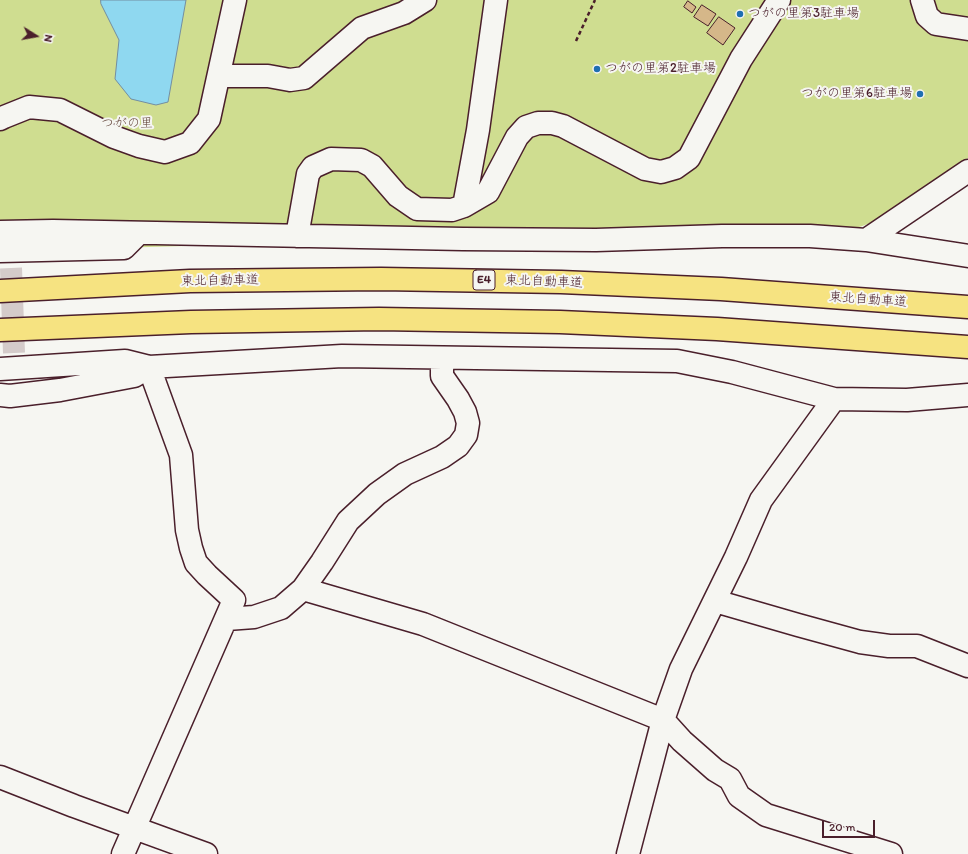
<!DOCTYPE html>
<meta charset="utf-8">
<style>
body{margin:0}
#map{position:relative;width:968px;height:854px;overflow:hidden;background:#f6f6f2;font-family:Itim,sans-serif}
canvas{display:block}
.north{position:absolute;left:16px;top:16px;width:40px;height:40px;-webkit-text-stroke:3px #f6f6f2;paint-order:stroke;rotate:101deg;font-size:11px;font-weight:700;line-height:16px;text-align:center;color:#4a1f2b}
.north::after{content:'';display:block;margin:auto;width:14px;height:18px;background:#4a1f2b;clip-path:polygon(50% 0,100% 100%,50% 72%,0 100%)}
.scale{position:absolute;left:822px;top:820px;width:53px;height:18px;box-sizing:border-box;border:2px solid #4a1f2b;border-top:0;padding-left:5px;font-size:12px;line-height:14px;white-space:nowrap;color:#4a1f2b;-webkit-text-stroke:3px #f6f6f2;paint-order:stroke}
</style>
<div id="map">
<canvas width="968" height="854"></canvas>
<div class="north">N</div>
<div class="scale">20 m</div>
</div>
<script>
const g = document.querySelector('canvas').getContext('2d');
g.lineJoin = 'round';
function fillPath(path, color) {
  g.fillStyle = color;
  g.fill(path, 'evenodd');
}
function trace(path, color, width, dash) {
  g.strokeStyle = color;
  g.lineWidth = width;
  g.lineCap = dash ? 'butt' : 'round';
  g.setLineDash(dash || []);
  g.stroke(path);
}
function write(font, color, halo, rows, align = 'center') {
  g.font = font + ' Itim,"Klee One",sans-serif';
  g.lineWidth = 4;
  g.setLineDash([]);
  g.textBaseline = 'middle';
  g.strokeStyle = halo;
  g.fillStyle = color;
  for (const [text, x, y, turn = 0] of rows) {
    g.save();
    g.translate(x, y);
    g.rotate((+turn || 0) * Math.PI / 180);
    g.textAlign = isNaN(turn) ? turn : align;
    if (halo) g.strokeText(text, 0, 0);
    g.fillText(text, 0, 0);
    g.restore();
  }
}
fillPath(new Path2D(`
 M0,0H968V158L878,220L857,228L0,251Z`), '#cfdd90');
const water = new Path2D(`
 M101,0H186L168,102L156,105L131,99L115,79L119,40L101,4Z`);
fillPath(water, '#8fd8f0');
trace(water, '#738ea1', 1);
const building = new Path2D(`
 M688,1L696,7L692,13L684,7Z
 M702,5L716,14L708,26L694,17Z
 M719,17L735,28L723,45L707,33Z`);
fillPath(building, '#d5b789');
trace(building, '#4a1f2b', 1);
trace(new Path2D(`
 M11,268L14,353`), '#d4cbca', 22, [22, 11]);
const minor = new Path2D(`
 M922,0L927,16L936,24L968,29
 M219,76H268L290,80L304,78L362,28L404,13L425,0
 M0,119L4,117L29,107L60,110L114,137L139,146L165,152L190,143L209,119L235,0
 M464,206L478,130L496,0
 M0,232L53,231L463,239L596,240L722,236H810L866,240L968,256
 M297,236L308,174L313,167L331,159L361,160L372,166L398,196L417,209L452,210L464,206L488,192L517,137L526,127L538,123H552L563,126L645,169L661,172L675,168L689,158L741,59L779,0
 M866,240L968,171
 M0,251L124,248L139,233
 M0,369L125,361L149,367L342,356L677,361L732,372L834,399L907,400L968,395
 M0,395L10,396L60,390L134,376L149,367
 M303,589L423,624L663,720L682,741L715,770L730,779L739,796L766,815L891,854
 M715,601L798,625L860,642L889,646H917L968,666
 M227,619L254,617L281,608L303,589L322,562L348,521L377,494L405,474L442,457L458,446L466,435L468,423L465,412L458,399L442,376V368L445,358
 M0,777L74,806L206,854
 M123,854L234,600L207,575L196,563L191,548L187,530L181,455L149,367
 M628,854L663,720L681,669L736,557L761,500L834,399`);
const highway = new Path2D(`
 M0,291L190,281L381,279L561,282L721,289L968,307
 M0,330L191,322L379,319L560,322L717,329L968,347`);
trace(minor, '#4a1f2b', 25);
trace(highway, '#4a1f2b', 25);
trace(new Path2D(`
 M576,41L595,0`), '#4a1f2b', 2.5, [4, 3]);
trace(minor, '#f6f6f2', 22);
trace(highway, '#f6e381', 22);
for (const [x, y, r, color] of [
 [740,14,4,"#1f6fb2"],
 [597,69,4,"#1f6fb2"],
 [920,94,4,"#1f6fb2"]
]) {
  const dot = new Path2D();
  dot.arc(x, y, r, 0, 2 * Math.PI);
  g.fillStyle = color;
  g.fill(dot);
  trace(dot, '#f6f6f2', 1.5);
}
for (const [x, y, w] of [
 [484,280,22]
]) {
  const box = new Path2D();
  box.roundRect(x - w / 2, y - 10, w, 20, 3);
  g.fillStyle = '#f6f6f2';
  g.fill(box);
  trace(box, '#4a1f2b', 1);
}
write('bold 12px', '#4a1f2b', null, [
 ["E4",484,280]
]);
write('13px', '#4a1f2b', '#f6f6f2', [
 ["つがの里第3駐車場",748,14],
 ["つがの里第2駐車場",605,69],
 ["つがの里第6駐車場",912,94,"right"]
], 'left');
write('13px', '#6b4e44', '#f6f6f2', [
 ["つがの里",127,124]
]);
write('13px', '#4a1f2b', '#f6f6f2', [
 ["東北自動車道",220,281,-1],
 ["東北自動車道",544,282,2],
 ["東北自動車道",868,300,4]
]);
</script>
